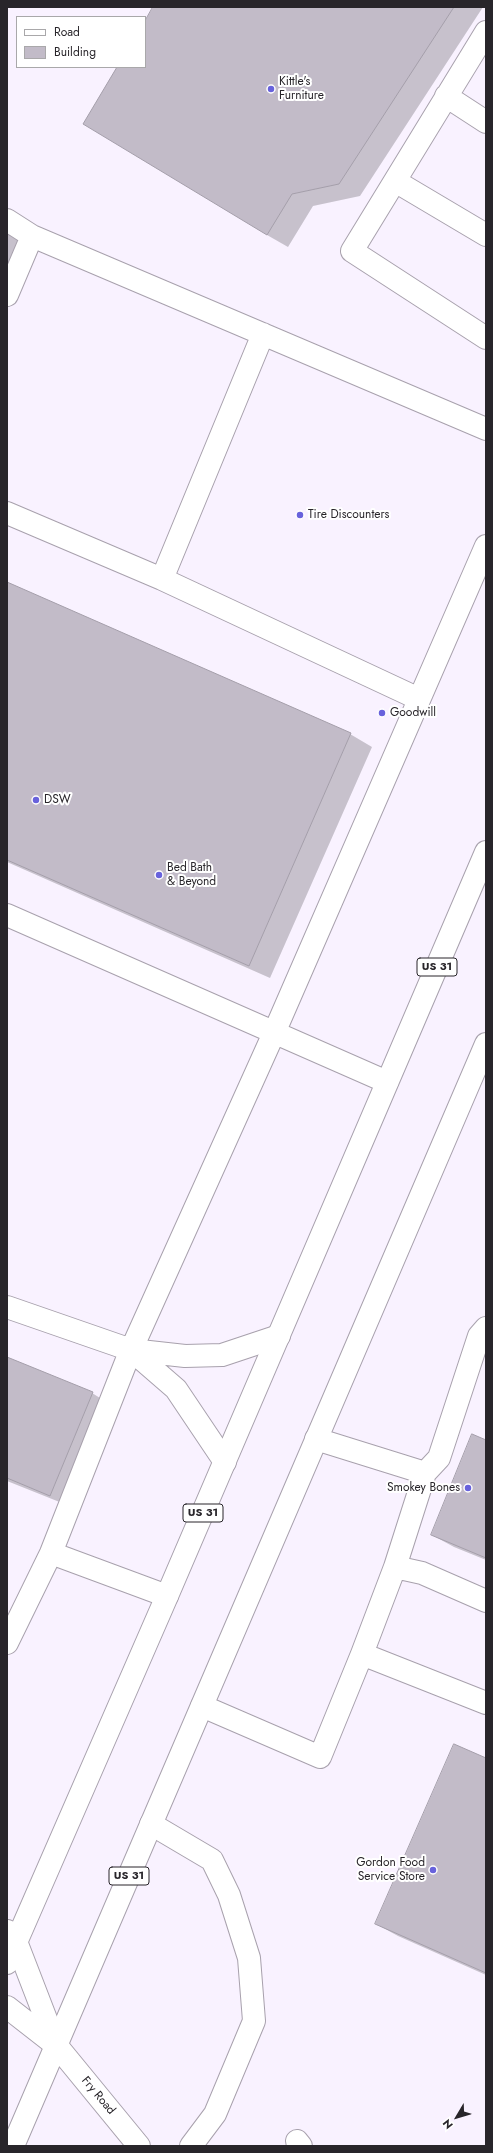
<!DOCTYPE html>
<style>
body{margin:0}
#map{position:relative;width:493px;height:2153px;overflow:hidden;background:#f9f2ff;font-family:Jost,sans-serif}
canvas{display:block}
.frame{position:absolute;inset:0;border:8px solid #28252a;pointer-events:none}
.legend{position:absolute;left:16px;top:16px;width:130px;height:52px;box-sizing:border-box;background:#fff;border:1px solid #a9a8aa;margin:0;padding:5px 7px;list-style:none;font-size:12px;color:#28252a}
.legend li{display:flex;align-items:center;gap:8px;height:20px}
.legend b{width:20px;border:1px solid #a9a8aa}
.north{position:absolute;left:437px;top:2097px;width:40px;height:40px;-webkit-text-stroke:3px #fff;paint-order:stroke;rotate:232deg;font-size:11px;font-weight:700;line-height:16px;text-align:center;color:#28252a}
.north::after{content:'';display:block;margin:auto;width:14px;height:18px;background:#28252a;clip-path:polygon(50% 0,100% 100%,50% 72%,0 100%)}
</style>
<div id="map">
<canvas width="493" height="2153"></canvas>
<div class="frame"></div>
<ul class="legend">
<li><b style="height:5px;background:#fff"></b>Road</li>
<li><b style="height:11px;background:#c2bbc8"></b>Building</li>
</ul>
<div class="north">N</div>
</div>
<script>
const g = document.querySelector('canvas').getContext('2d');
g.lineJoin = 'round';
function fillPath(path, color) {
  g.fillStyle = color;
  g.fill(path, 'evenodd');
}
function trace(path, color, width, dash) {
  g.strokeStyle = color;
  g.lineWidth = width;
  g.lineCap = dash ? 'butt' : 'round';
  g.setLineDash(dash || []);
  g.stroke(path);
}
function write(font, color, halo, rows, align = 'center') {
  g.font = font + ' Jost,sans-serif';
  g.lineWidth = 4;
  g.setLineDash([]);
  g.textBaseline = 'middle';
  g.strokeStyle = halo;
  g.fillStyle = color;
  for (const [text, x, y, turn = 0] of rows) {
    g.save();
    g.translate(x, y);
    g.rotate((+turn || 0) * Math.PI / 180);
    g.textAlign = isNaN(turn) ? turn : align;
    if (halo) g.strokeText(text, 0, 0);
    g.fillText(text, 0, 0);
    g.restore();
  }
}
fillPath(new Path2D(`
 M155,7H483L360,196L313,206L288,247L267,235L118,67H145V23Z
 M7,233L23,243L7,280Z
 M7,583L350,734L372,747L270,978L7,862Z
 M7,1358L92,1393L113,1406L72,1507L7,1481Z
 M486,1441V1560L454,1547L432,1535Z
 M486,1759V1975L398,1936L376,1924Z`), '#0003');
const building = new Path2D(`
 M153,7H454L339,184L292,194L267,235L83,124L117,67H145V21Z
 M7,582L351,733L249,966L7,860Z
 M7,1357L93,1392L50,1496L7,1478Z
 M472,1434L486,1440V1558L431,1535Z
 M454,1744L486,1758V1973L375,1924Z`);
fillPath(building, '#c2bbc8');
trace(building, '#a49eaa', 1);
const minor = new Path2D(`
 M486,32L352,251L486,338
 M446,96L486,122
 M395,181L486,235
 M7,220L32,236
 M7,295L32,236L486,429
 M7,513L162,579L419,699
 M162,579L263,334
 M7,915L387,1082
 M7,1307L131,1350L185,1356L222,1355L279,1336
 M131,1350L176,1389L225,1462
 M316,1439L425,1473L439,1458L479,1336L486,1328
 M51,1553L167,1596
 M395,1567L425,1473
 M7,1643L51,1553L128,1357L274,1033L486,546
 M362,1654L395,1567L422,1573L486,1601
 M202,1706L320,1757L362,1654L486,1703
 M151,1824L212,1860L229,1895L249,1958L254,2021L215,2114L191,2146
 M7,1931L17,1944L56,2045
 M7,2007L57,2046L139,2146
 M297,2141L301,2146`);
const major = new Path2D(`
 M7,1963L167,1596L486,852
 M13,2146L486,1044`);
trace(minor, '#a8a1ad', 24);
trace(major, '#a8a1ad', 24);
trace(minor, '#fff', 22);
trace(major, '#fff', 22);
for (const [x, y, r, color] of [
 [271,89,4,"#6862dc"],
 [300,515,4,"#6862dc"],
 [382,713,4,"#6862dc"],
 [36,800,4,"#6862dc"],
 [159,875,4,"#6862dc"],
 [468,1488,4,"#6862dc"],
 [433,1870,4,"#6862dc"]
]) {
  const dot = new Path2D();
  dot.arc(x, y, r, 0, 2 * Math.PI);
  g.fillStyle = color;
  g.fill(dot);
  trace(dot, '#fff', 1.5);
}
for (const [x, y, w] of [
 [437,967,40],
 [203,1513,40],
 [129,1876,40]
]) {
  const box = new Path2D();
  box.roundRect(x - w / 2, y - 9, w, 18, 3);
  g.fillStyle = '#fff';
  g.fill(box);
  trace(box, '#28252a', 1);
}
write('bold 11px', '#28252a', null, [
 ["US 31",437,967],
 ["US 31",203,1513],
 ["US 31",129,1876]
]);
write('12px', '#28252a', '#fff', [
 ["Kittle's",279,82],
 ["Furniture",279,96],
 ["Tire Discounters",308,515],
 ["Goodwill",390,713],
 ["DSW",44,800],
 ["Bed Bath",167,868],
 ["& Beyond",167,882],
 ["Smokey Bones",460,1488,"right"],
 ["Gordon Food",425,1863,"right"],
 ["Service Store",425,1877,"right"]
], 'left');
write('12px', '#28252a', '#fff', [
 ["Fry Road",98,2096,50]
]);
</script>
